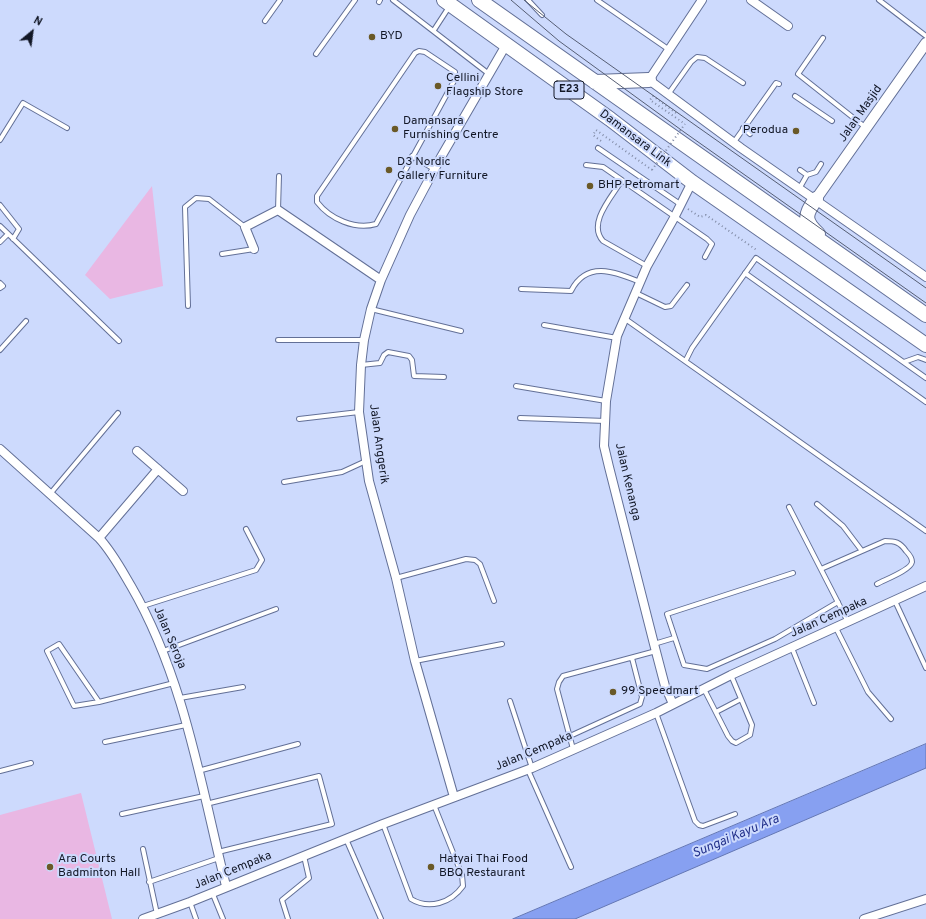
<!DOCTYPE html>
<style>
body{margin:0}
#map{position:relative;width:926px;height:919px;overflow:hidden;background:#cddafd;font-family:Overpass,sans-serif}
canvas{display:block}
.north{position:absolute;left:12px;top:12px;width:40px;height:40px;-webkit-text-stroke:3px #cddafd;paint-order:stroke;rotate:29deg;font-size:11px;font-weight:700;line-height:16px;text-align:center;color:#121726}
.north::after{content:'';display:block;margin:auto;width:14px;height:18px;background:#121726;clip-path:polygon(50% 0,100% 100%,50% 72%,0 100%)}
</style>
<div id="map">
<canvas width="926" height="919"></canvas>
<div class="north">N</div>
</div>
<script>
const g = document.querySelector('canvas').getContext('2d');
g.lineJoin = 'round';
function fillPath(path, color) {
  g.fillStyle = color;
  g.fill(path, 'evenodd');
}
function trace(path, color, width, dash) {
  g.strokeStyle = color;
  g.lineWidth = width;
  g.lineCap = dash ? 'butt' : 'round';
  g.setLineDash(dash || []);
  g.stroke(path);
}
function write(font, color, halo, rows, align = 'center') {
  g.font = font + ' Overpass,sans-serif';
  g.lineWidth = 4;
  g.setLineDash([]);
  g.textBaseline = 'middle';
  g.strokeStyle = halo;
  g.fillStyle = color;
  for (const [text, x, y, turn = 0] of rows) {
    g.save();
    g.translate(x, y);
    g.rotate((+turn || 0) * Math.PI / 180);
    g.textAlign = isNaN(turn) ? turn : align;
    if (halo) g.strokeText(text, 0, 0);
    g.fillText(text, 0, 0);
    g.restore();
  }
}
fillPath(new Path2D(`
 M152,186L163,286L110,299L85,275Z
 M81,793L112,919H0V815Z`), '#e9b7e3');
const water = new Path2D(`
 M926,744V768L575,919H513Z`);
fillPath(water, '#87a0f1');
trace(water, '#6477b4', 1);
const service = new Path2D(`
 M393,0L489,74
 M528,0L542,15
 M597,0L668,49
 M879,0L926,36
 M379,2L380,0
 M265,21L280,0
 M434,30L449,7
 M823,38L798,74L865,127
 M419,51L425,52L455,72L454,81L376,224C355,230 330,219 317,202V196L415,53Z
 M316,54L355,0
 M669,93L691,62L697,57L705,58L743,83
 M795,96L832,121
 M743,128L750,134
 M0,140L23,103L67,128
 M734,142L776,83L779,84
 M598,148L680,204
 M412,156L434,169
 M586,165L603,167L707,239L712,244L705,257
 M800,170L807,175L816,172L821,164
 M622,180C612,197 587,223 603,241L647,266
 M799,189L807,175
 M0,205L19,229L13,239
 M278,210L279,176
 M0,226L119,341
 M0,242L8,234
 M222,254L254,249
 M745,273L926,402
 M0,283L3,286L0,288
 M521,289L571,291C587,260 615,272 640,282
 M636,293L665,307L671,306L687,285
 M188,306L185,207L196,198L209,199L245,227
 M371,309L461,331
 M624,318L926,531
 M544,325L617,338
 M278,340H364
 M0,350L26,321
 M686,360L692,348L756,258L926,378
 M904,362L918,357L926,360
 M361,365L380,363L384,355L388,352L409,356L412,360L414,376L444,377
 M516,386L606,401
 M520,418L606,421
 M299,419L359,412
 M284,482L342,472L366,461
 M50,494L118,413
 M817,504L843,526L862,551
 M789,507L848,622
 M821,569L885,541C895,541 900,542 906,551C909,554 912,558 912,562C911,570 884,580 877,584
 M793,573L667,614L684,665L707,669L775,639L838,602
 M396,578L466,559L475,560L480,564L494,601
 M895,601L926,668
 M143,606L256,570L262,560L246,529
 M836,628L868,692L891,719
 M654,644L674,638
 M792,648L814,703
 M163,651L276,609
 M415,661L502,644
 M704,689L728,736L732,741L736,743L750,735L752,725L731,675
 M180,698L243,687
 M510,701L532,768
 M99,702L74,706L47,651L59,644L99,702L174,683
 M716,712L741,699
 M656,713L695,821L699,825L703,826L735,814
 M570,736L640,704L642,697L632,658
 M105,742L186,725
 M573,749L557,689L559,682L563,676L656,651
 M528,770L571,867
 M0,771L31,763
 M198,771L298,744
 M206,804L319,776L332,824L218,852
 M122,814L204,796
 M383,824L411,899C429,910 451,903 463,886L462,875L434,805
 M346,839L381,919
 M143,849L157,914
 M149,882L219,858
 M212,892L223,919
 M190,902L196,919
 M288,919L282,900L309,878L304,856`);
const minor = new Path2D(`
 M702,0L649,80L741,148L926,277
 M751,0L788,26
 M254,249L245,227L278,210L381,280
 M0,449L99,538C112,552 121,569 131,586C184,677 201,785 226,886
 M137,451L183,491
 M99,538L158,469
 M673,704L665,686L654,644L609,467L604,446L606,401L617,336L647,266L674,218L692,182
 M454,797L415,661L396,578L369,481L359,412L361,365L364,340L371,309L381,280L410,215L441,157L506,45
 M143,919L190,902L383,824L532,768L656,713L731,675L926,586
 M864,919L926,899`);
const tertiary = new Path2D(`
 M816,199L926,43`);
const motorway = new Path2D(`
 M444,0L610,119L692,182L926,345
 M479,0L926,315
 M595,82L649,80
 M816,199C804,215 804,221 818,234`);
trace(service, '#637097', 6);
trace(minor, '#637097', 10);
trace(tertiary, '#637097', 12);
trace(motorway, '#637097', 16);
trace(new Path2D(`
 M676,113L653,96L650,100L685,124
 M601,141L593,135L596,130L652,170
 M688,209L700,217L706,215L758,251`), '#828ca7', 2, [1, 3]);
trace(service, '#fff', 4);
trace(minor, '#fff', 8);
trace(tertiary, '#fff', 10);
trace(motorway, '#fff', 14);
trace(new Path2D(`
 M511,0L559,41L684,132L926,303
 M524,0L566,34L926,288`), '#565e74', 1);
trace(new Path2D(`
 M652,170L685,124`), '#828ca7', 2, [1, 3]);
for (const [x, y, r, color] of [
 [372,37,4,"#6a5927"],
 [438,86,4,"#6a5927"],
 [395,129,4,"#6a5927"],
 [796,131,4,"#6a5927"],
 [389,170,4,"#6a5927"],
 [590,186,4,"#6a5927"],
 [613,692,4,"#6a5927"],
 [50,867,4,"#6a5927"],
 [431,867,4,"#6a5927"]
]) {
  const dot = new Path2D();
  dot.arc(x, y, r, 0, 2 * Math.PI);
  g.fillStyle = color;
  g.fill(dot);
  trace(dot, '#cddafd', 1.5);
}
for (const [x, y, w] of [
 [569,90,30]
]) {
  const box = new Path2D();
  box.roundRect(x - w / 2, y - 9, w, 18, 3);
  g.fillStyle = '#cddafd';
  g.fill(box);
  trace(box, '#121726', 1);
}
write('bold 11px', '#121726', null, [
 ["E23",569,90]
]);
write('12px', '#121726', '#cddafd', [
 ["BYD",380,37],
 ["Cellini",446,79],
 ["Flagship Store",446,93],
 ["Damansara",403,122],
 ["Furnishing Centre",403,136],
 ["Perodua",788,131,"right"],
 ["D3 Nordic",397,163],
 ["Gallery Furniture",397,177],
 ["BHP Petromart",598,186],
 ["99 Speedmart",621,692],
 ["Ara Courts",58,860],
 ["Badminton Hall",58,874],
 ["Hatyai Thai Food",439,860],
 ["BBQ Restaurant",439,874]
], 'left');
write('12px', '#121726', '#cddafd', [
 ["Jalan Masjid",861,114,-55],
 ["Damansara Link",635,139,37],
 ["Jalan Anggerik",378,444,82],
 ["Jalan Kenanga",627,482,77],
 ["Jalan Cempaka",829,618,-24],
 ["Jalan Seroja",169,638,67],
 ["Jalan Cempaka",534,752,-23],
 ["Jalan Cempaka",233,871,-22]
]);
write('italic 13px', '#212f8a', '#cddafd', [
 ["Sungai Kayu Ara",736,837,-23]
]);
</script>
